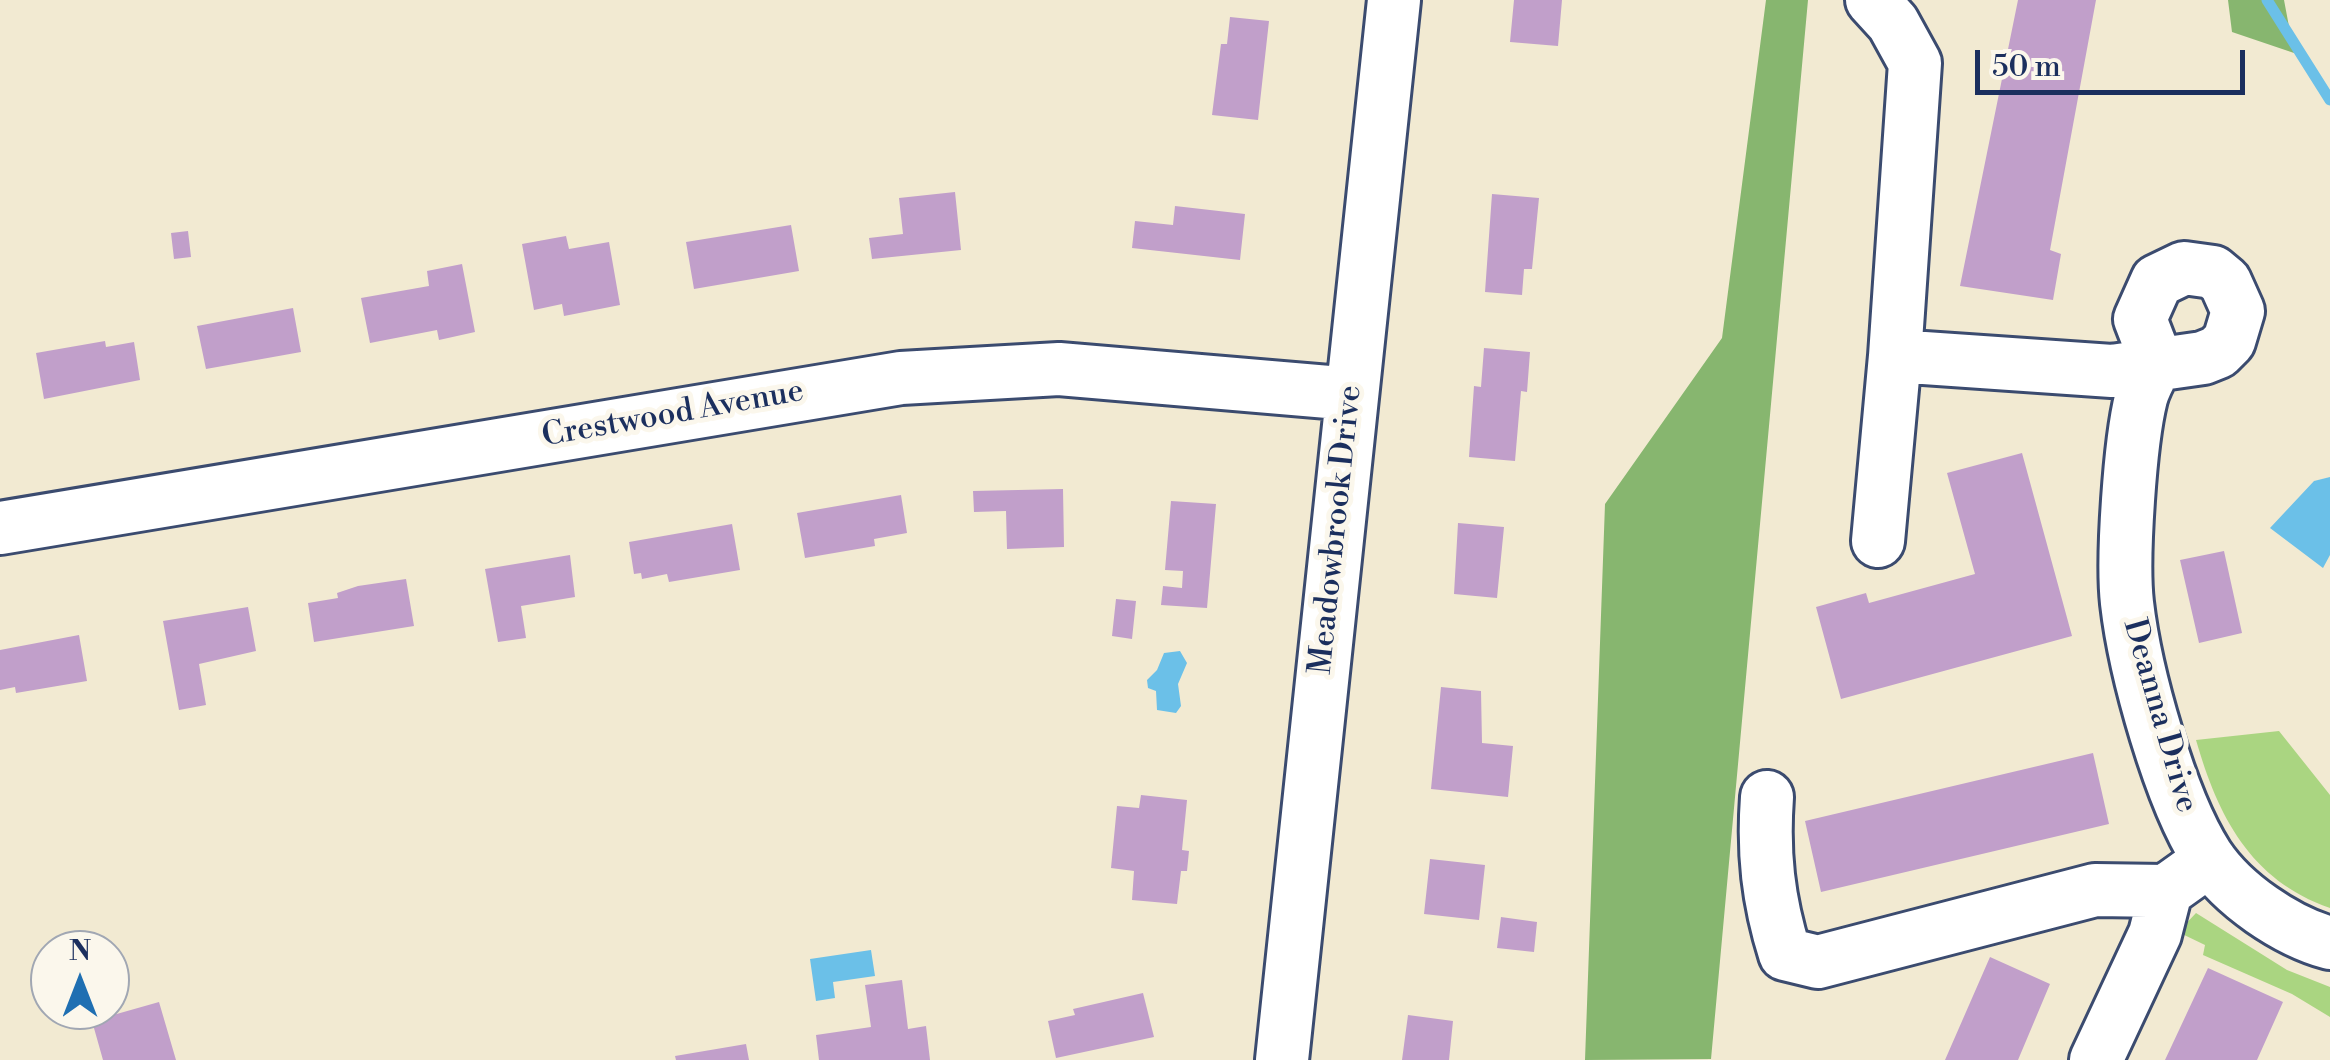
<!DOCTYPE html>
<style>
body{margin:0}
#map{position:relative;width:2330px;height:1060px;overflow:hidden;background:#f2ead2;font-family:"Libre Bodoni",serif}
canvas{display:block}
.north{position:absolute;left:30px;top:930px;width:100px;height:100px;box-sizing:border-box;background:#fbf7ec;border:2px solid #a1a7b3;border-radius:50%;rotate:0deg;font-size:28px;font-weight:700;line-height:40px;text-align:center;color:#1b2f5e}
.north::after{content:'';display:block;margin:auto;width:35px;height:45px;background:#1f6fb2;clip-path:polygon(50% 0,100% 100%,50% 72%,0 100%)}
.scale{position:absolute;left:1975px;top:50px;width:270px;height:45px;box-sizing:border-box;border:5px solid #1b2f5e;border-top:0;padding-left:12px;font-size:30px;line-height:35px;white-space:nowrap;color:#1b2f5e;-webkit-text-stroke:8px #fbf7ec;paint-order:stroke}
</style>
<div id="map">
<canvas width="2330" height="1060"></canvas>
<div class="north">N</div>
<div class="scale">50 m</div>
</div>
<script>
const g = document.querySelector('canvas').getContext('2d');
g.lineJoin = 'round';
function fillPath(path, color) {
  g.fillStyle = color;
  g.fill(path, 'evenodd');
}
function trace(path, color, width, dash) {
  g.strokeStyle = color;
  g.lineWidth = width;
  g.lineCap = dash ? 'butt' : 'round';
  g.setLineDash(dash || []);
  g.stroke(path);
}
function write(font, color, halo, rows, align = 'center') {
  g.font = font + ' "Libre Bodoni",serif';
  g.lineWidth = 10;
  g.setLineDash([]);
  g.textBaseline = 'middle';
  g.strokeStyle = halo;
  g.fillStyle = color;
  for (const [text, x, y, turn = 0] of rows) {
    g.save();
    g.translate(x, y);
    g.rotate((+turn || 0) * Math.PI / 180);
    g.textAlign = isNaN(turn) ? turn : align;
    if (halo) g.strokeText(text, 0, 0);
    g.fillText(text, 0, 0);
    g.restore();
  }
}
fillPath(new Path2D(`
 M2279,731L2330,795V908C2250,880 2218,816 2196,740Z
 M2196,913L2287,970L2330,987V1017L2292,994L2203,955L2205,945L2178,932Z`), '#aad581');
fillPath(new Path2D(`
 M1766,0H1808L1711,1059L1585,1060L1605,504L1722,338Z
 M2228,0H2284L2294,53L2232,32Z`), '#87b66f');
fillPath(new Path2D(`
 M2330,477V555L2323,568L2270,528L2314,481Z
 M1180,651L1187,663L1178,684L1181,706L1176,713L1157,710L1156,691L1148,688L1147,680L1157,670L1164,653Z
 M871,950L875,976L833,982L835,998L816,1001L810,959Z`), '#6bc0e8');
trace(new Path2D(`
 M2267,0L2330,100`), '#6bc0e8', 11);
fillPath(new Path2D(`
 M1514,0H1562L1558,46L1510,42Z
 M2018,0H2096L2050,250L2061,254L2053,300L1960,286Z
 M1230,17L1269,21L1258,120L1212,115L1221,44H1227Z
 M955,192L961,250L872,259L869,238L903,234L899,198Z
 M1492,194L1539,198L1532,269H1524L1522,295L1485,292Z
 M1175,206L1245,214L1240,260L1132,248L1135,221L1173,225Z
 M791,225L799,271L694,289L686,242Z
 M188,231L191,257L174,259L171,233Z
 M566,236L569,249L609,242L620,305L564,316L562,304L534,310L522,244Z
 M462,264L475,332L439,340L437,330L370,343L361,298L429,286L427,271Z
 M293,308L301,352L206,369L197,326Z
 M105,341L106,347L134,342L140,380L44,399L36,353Z
 M1484,348L1530,352L1527,392L1521,391L1515,461L1469,457L1474,386L1481,387Z
 M2022,453L2072,636L1841,699L1816,607L1866,593L1869,603L1975,574L1947,473Z
 M1063,489L1064,547L1007,549L1006,511L974,512L973,491Z
 M901,495L907,533L874,539L875,546L805,558L797,513Z
 M1171,501L1216,504L1207,608L1161,605L1163,586L1182,588L1183,571L1165,570Z
 M1458,523L1504,527L1497,598L1454,594Z
 M732,524L740,570L669,582L667,574L642,579L641,573L634,574L629,542Z
 M2224,551L2242,633L2199,643L2180,560Z
 M570,555L575,597L521,606L526,638L498,642L485,569Z
 M406,579L414,626L314,642L308,603L338,598L337,593L358,586Z
 M1116,599L1136,601L1132,639L1112,636Z
 M248,607L256,651L199,664L206,705L179,710L163,621Z
 M79,635L87,681L16,693L15,687L0,690V650Z
 M1441,687L1481,691L1482,743L1513,746L1508,797L1431,789Z
 M2093,753L2109,824L1821,892L1805,821Z
 M1141,795L1187,800L1182,850L1189,851L1187,871H1181L1177,904L1132,900L1134,871L1111,868L1117,806L1139,808Z
 M1430,859L1485,865L1479,920L1424,914Z
 M1501,917L1537,922L1534,952L1497,948Z
 M1990,957L2050,984L2018,1060H1945Z
 M2208,968L2283,1002L2257,1060H2165Z
 M902,980L908,1029L926,1026L930,1060H819L816,1035L871,1027L865,985Z
 M1143,993L1154,1037L1056,1058L1048,1021L1075,1015L1073,1009Z
 M159,1002L176,1060H103L92,1021Z
 M1408,1015L1453,1021L1449,1060H1402Z
 M746,1044L749,1060H676L675,1056Z`), '#c19fca');
const minor = new Path2D(`
 M1872,0L1893,23L1915,63L1895,356
 M0,528L901,378L1059,369L1352,394
 M1878,541L1895,356L2112,371L2203,358L2218,352L2229,341L2238,311L2225,282L2213,272L2184,268L2157,281L2140,319L2157,363C2151,374 2144,386 2141,398C2130,442 2122,558 2127,603C2135,673 2170,798 2207,856C2233,895 2286,931 2330,943
 M1767,797C1763,853 1768,900 1785,954L1818,962L2095,890L2166,891
 M1282,1060L1394,0
 M2096,1060L2155,934L2166,891L2194,871`);
trace(minor, '#3b4b6f', 58);
trace(minor, '#fff', 52);
write('32px', '#1b2f5e', '#fbf7ec', [
 ["Crestwood Avenue",673,415,-10],
 ["Meadowbrook Drive",1337,530,-84],
 ["Deanna Drive",2159,716,74]
]);
</script>
